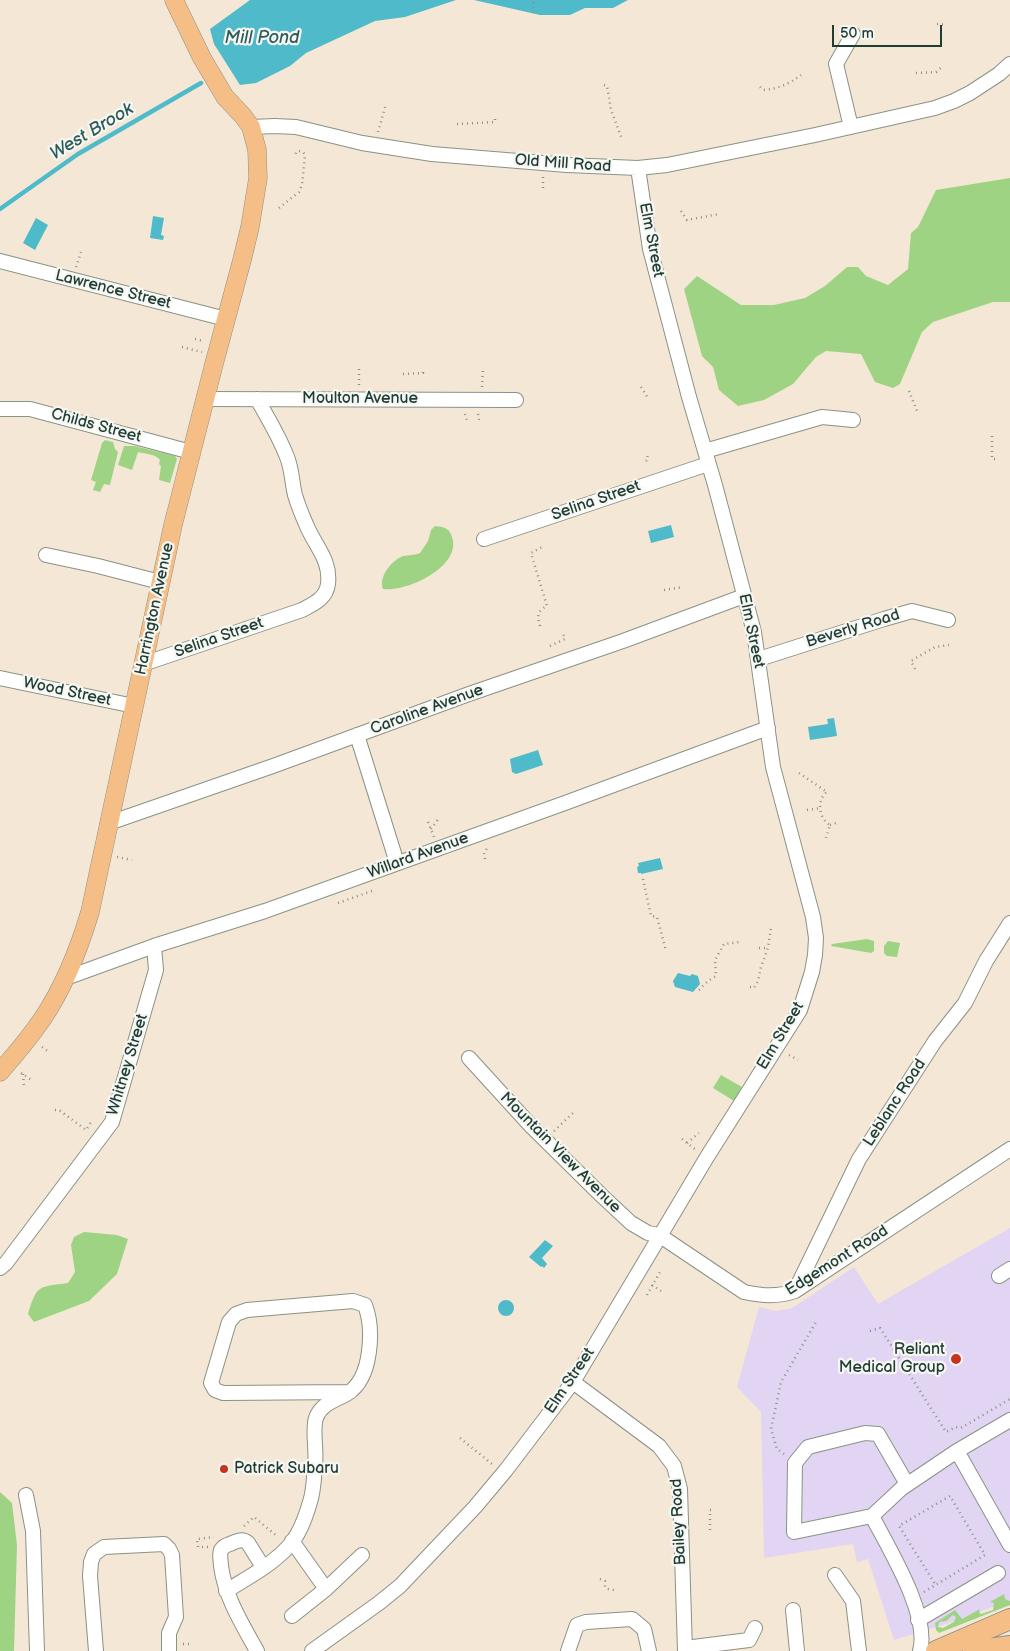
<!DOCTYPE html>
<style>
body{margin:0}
#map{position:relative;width:1010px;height:1651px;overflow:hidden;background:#f5e7d6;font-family:"Balsamiq Sans",sans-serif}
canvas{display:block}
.scale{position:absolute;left:832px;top:25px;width:110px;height:22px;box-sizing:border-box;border:2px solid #1f3d34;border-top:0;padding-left:6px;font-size:15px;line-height:18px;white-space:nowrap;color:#1f3d34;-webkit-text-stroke:4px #f6f6f2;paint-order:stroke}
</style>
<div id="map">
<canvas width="1010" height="1651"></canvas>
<div class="scale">50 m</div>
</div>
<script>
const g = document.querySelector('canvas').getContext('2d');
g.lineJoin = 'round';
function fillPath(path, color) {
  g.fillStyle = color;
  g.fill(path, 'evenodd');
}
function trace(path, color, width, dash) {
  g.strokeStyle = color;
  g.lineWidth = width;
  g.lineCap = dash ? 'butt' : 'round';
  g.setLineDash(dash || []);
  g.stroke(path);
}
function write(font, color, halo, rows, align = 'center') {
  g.font = font + ' "Balsamiq Sans",sans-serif';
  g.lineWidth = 4.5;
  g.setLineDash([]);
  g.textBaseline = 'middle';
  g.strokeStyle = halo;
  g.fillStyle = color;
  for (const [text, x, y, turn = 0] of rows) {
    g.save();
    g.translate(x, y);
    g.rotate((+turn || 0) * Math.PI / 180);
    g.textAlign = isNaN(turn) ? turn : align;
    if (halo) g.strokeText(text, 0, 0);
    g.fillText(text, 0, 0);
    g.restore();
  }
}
fillPath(new Path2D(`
 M1010,1228V1600L962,1619L894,1640L868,1559L857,1562L853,1544L764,1558L761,1412L737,1387L759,1307L776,1311L792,1308L854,1267L878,1304Z`), '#e2d4f3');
fillPath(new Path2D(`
 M1010,178V302H993L933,322L922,332L900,384L893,388L875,382L861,354L826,351L816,357L793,384L764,400L738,406L719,390L713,367L702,356L684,289L697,276L741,305H774L805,298L825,286L847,267H858L866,276L888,285L908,269L911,233L918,227L936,190Z
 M105,440L113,442L115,449L118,452L110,485L104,484L100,492L93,490L96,482L91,480L102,443Z
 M124,446H135L175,456L177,459L170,483L159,480L161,466L159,464L160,460C156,454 145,454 138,452L132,470L118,465Z
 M435,526C446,527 451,529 453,541C457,569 406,592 383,589C378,577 392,560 403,556C409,555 415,555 420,553L428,541L431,530Z
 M867,939L874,941V951L871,953L831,946L832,944Z
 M888,941L900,943L897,957L887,956L884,953V946Z
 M721,1075L742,1087L734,1101L713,1088Z
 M84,1232L117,1235L128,1239L117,1274L89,1301L34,1322L28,1314C37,1284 39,1287 68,1283L75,1272L71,1245L74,1237Z
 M0,1492L12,1503L17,1545L14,1651H0Z
 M1004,1594L1005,1599L1010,1601V1605L939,1633L936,1630L935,1623L955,1610L962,1619L980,1609L979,1612L981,1614L993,1610L994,1603L990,1602ZM953,1615L956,1617L954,1622L943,1628L938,1627L939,1622L946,1621Z`), '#9fd384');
fillPath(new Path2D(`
 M250,0H456L405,17L375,21L306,53L290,66L256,83L240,85L214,44L210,29Z
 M474,0H628L613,8H585L570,15H540Z
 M153,216L164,218L161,235L164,236L163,240L150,238Z
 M36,218L48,225L35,250L23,243Z
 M671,525L674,537L651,543L648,531Z
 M834,718L837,736L810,740L808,727L828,724L827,719Z
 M538,750L543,765L516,774L512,772L510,759Z
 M660,858L663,869L641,874V873H638L637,867L639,866L638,863Z
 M678,973L690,976L692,974L698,976L700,984L693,992L675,987L673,981Z
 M545,1240L553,1246L542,1258L547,1264L544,1268L542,1266L541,1267L529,1257Z
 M498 1308a8 8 0 1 1 16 0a8 8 0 1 1-16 0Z`), '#4fbaca');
trace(new Path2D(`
 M0,209L78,154L201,83`), '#4fbaca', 4.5);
const minor = new Path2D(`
 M251,127L275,126L296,127L362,143L432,154L567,165L638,168L667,165L815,135L935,108L954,101L970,93L999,74L1010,64
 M851,127L836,64L853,34
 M0,261L226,319
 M204,399L516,400
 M0,409H30L191,452
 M705,451L822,417L853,420
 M484,539L708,464
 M46,555L98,566L160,582
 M759,659L884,619L912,611L948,620
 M143,664L302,610C313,604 326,599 328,584C331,559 314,545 306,524C302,515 298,505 295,495C292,483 292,469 287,457C279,436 268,418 257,399
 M0,678L134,706
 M357,735L397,863
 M109,823L273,766L469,694L623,641L744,596
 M66,978L154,946L265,911L565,803L768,728
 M469,1058L531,1126L601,1195L631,1223L648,1233L659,1235L744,1292C763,1296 777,1297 795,1291L1010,1149
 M0,1268L6,1263L112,1122L156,970L154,946
 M999,1276L1010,1269
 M795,1291L859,1159L935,1041L965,1003L986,961L1010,923
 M573,1382L659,1446L674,1466L680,1489L685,1651
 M957,1451L1010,1545
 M907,1484L878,1434L865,1433L808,1447L795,1463L794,1532L872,1516L902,1488L957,1451L1010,1420
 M26,1495L33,1531L37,1651
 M872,1516C889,1549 930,1615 920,1651
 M292,1541L326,1589
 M835,1575L853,1601L859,1651
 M226,1591C247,1578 272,1565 289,1546C299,1535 306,1516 310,1502C314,1490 314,1476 315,1464C317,1450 312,1430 316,1418C321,1403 337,1400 348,1393C372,1378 374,1329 365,1305L353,1301L247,1310L236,1314L229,1322L211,1383L215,1390L223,1393L350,1392
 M793,1610L797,1651
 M292,1616L326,1589L362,1555
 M918,1620L998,1573
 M685,1648L749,1640L755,1628
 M96,1651L90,1576L91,1562L94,1554L104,1547L164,1544L169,1549L172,1555L176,1617L169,1633V1651
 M257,1651C242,1624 225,1597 221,1566C221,1561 219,1555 221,1550C223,1547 226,1545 230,1544C237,1541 242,1538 248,1543L263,1567
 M312,1651L379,1603L400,1586L475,1507L506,1470L573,1382L707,1157L800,1010L812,972L815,955L816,938L813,917L773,767L754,632L715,485L689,397L650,249L638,168
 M568,1651L577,1625L586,1622L632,1619L644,1629L649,1651`);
const major = new Path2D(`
 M0,1072C15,1055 30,1037 43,1018C65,985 79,949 90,912L173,525L214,364L242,260L250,227L258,178L257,150L251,127L243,116L225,97L202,58L174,0`);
const highway = new Path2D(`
 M936,1651L1010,1619
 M973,1651L1010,1646`);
trace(minor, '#8a9285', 16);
trace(major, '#8a9285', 19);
trace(highway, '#8a9285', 22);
trace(new Path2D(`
 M533,13L534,0
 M937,24L947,25
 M916,73L936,72L943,66
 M604,85L607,86L611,110L622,139
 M760,87L763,90C778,89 789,84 801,75
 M457,124L495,122V118
 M378,132L386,104
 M543,188V177
 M279,208L299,192L302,185L305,155L303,152L299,151L296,152L295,157
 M681,211L687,220L719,214
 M76,267L81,252
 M195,339L203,341
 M182,347L202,352
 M403,374L423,373V368
 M359,385V367
 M482,387L483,368
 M641,387L648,398
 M909,391L917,411L920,410
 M465,414L467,421
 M478,414L479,420
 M992,436V459H996
 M646,461L648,459L647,454
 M664,590L683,587
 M540,626C537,616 537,611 547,606L531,553L544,546
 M550,646L565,639L563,633
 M915,669L911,661L935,647L949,645
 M799,773L827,792C816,800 819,819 830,825L825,841
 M807,810L821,808
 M428,822L434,837
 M830,825L839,822
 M431,829L439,818
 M117,857L132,860
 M485,859L484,853L488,847
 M643,879L651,916L657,917L666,951
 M338,903L372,891
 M759,948H768
 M750,987L754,988L758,981L761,967L768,948L771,928
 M699,990L708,981L716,976L715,960L724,944L740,942
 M42,1047L49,1052
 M789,1055L798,1060
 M21,1073L33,1081
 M23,1074L24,1086
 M55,1110H59L86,1130L91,1122
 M554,1131L573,1113
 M682,1139L696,1150
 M687,1143L699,1133
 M652,1285L661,1291
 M647,1295L660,1272
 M870,1331L880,1328L946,1432L956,1427L961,1428L1010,1399
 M460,1438L492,1464
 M784,1454L777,1449L771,1429L781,1382L816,1322
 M244,1526L254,1517L278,1537
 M710,1530V1510H711
 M208,1547H198L197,1539L214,1537
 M600,1579L605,1581V1587L607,1589L614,1590
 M924,1592L985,1555L950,1496L899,1526L935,1584
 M183,1644H192`), '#8a9285', 2.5, [1, 4]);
trace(minor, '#fff', 14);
trace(major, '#f6be87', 18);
trace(highway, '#f6be87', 20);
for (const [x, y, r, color] of [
 [956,1359,6,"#c8321e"],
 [224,1469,5,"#c8321e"]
]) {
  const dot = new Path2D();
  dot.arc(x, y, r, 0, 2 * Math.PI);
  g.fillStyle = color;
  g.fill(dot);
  trace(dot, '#f6f6f2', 2);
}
write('16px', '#1f3d34', '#f6f6f2', [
 ["Old Mill Road",563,164,4],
 ["Elm Street",651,240,79],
 ["Lawrence Street",113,290,14],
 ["Moulton Avenue",360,399],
 ["Childs Street",96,426,15],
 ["Selina Street",596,501,-19],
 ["Harrington Avenue",155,609,-78],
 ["Beverly Road",853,629,-17],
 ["Elm Street",751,631,78],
 ["Selina Street",219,638,-19],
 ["Wood Street",67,692,12],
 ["Caroline Avenue",427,710,-20],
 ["Willard Avenue",418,856,-20],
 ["Elm Street",781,1036,-59],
 ["Whitney Street",128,1065,-73],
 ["Leblanc Road",895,1103,-57],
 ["Mountain View Avenue",560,1153,45],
 ["Edgemont Road",837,1261,-32],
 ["Elm Street",570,1381,-56],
 ["Bailey Road",679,1522,-93]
]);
write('16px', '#1f3d34', '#f6f6f2', [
 ["Reliant",945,1350],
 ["Medical Group",945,1368],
 ["Patrick Subaru",234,1469,"left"]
], 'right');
write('italic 18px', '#2b5c5a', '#f6f6f2', [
 ["Mill Pond",262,38],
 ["West Brook",92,132,-31]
]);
</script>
